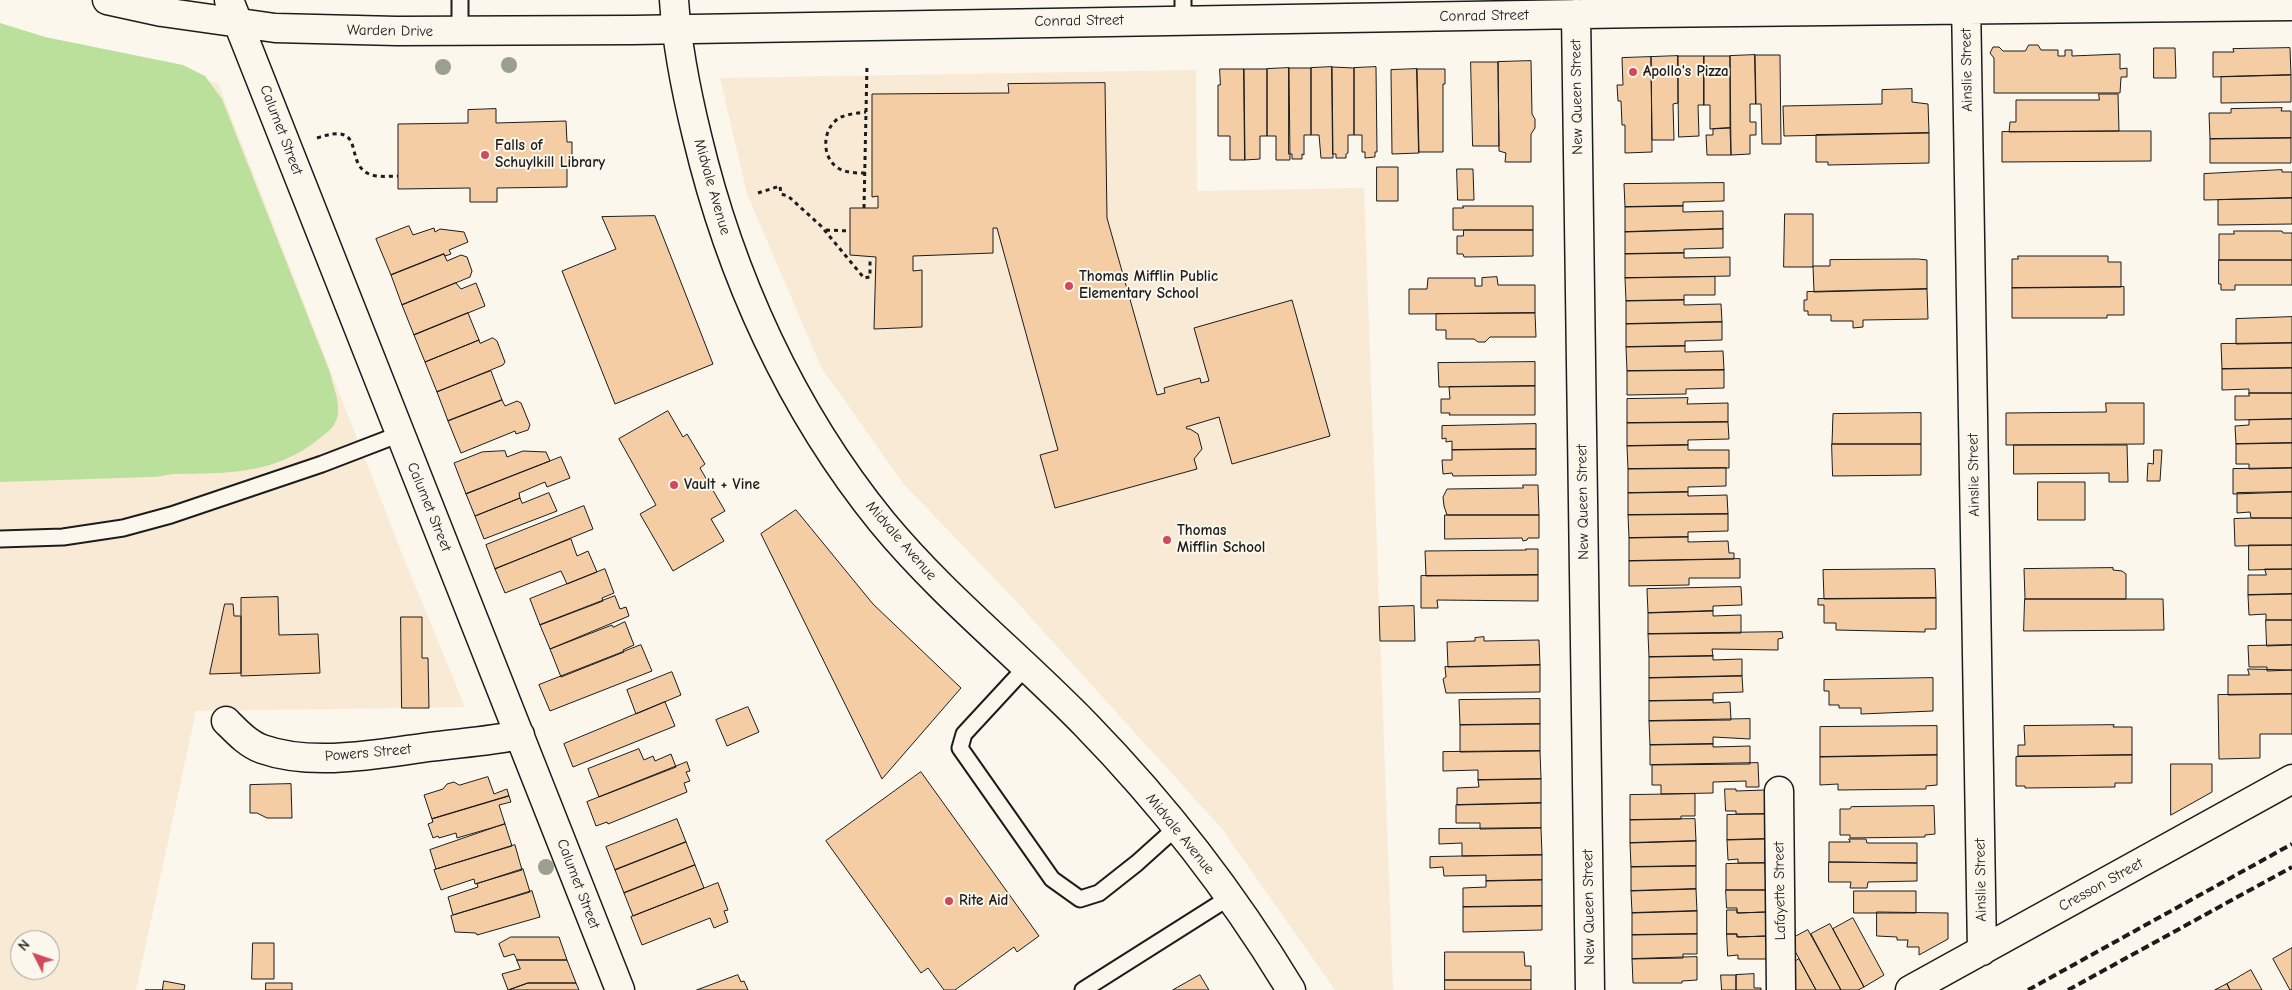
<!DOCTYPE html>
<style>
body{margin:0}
#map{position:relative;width:2292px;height:990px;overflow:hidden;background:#fbf7ec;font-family:"Comic Neue",sans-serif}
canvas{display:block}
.north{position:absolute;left:10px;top:930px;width:50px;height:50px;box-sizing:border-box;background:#fbf7ec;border:1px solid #a29f99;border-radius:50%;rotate:311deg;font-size:14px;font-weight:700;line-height:20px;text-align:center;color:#1c1c1c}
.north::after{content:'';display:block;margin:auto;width:18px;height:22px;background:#d1495b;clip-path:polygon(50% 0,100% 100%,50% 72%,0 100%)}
</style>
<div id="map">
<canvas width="2292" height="990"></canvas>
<div class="north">N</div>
</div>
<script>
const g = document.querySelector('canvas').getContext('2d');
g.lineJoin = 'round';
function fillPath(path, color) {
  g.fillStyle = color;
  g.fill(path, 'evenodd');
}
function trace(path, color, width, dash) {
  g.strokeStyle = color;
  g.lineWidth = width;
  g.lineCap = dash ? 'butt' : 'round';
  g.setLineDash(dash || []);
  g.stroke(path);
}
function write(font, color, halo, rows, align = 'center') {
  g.font = font + ' "Comic Neue",sans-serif';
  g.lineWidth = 4;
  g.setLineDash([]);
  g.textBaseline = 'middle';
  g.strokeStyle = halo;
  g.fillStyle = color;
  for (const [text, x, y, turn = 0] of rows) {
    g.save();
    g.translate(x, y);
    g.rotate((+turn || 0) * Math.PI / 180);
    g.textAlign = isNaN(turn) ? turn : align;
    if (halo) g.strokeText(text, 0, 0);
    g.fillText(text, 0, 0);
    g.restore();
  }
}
fillPath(new Path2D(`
 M0,30L148,70L218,83L403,556L465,707L196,711L136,990H0ZM20,940H50V970H20Z
 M1196,70L1197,191L1364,188L1393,990H1335L1222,829L1013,598L902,482L821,367L747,194L720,78Z`), '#f9ead6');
fillPath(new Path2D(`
 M0,23L45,37L183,65L205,76L222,99L329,370C332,383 340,401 338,414C336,426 329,431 320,438C275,475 228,473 173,474C165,475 158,477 150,477L0,482Z`), '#bae09b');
const building = new Path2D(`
 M2029,45H2038L2041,50H2058V56H2065V50H2072V56L2120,54V69L2127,68V77H2121L2120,93H1994V58L1990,53L1993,47H1999L2003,51H2025Z
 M2154,48H2175L2176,78H2154Z
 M2290,48L2291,75L2213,77V52H2234L2233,49Z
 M1755,55H1780L1781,144H1762L1761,104H1756Z
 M1755,55L1756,104H1750V122H1756V135H1750V154L1731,155L1730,56Z
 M1678,56V103L1673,104L1674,140H1652L1651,57Z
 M1678,56H1704V105H1698L1699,136L1679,137Z
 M1704,56H1730V128L1710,129V105H1704Z
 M1651,57L1652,152L1625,153V125H1622L1621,101H1618L1617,85H1623L1622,58Z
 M1531,61L1532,114L1535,119V128L1531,134V162H1505L1506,153L1499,151L1498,62Z
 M1471,62H1498L1499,146H1473Z
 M1332,67L1354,68V135H1348V153L1346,154V158H1336V154H1333Z
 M1332,67L1333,158H1321L1319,135H1311V68Z
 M1376,67L1377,152H1375V157L1365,158V152H1362V135H1354V68Z
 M1289,68L1290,160H1276V136H1267V69Z
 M1289,68H1311V135H1304V155L1302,154V159H1292V154H1289Z
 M1220,69H1244L1245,160H1230V136H1218V85H1220Z
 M1244,69H1267V136H1260V159L1245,160Z
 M1417,69H1445V84H1443V152H1419Z
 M1417,69L1419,153L1392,154L1391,70Z
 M2291,75V102L2221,103V77Z
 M1105,83L1107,218L1157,395L1165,393L1164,388L1200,378L1201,383L1209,381L1194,328L1292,300L1330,436L1232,464L1219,417L1186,427L1187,429H1190L1198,434L1202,449L1194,459L1197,469L1055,508L1040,455L1058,450L997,228H993V253L913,256V271L922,270V327L874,329L876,257L850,255V208H878V196L872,197V94L1009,93L1008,84Z
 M1912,89V102L1928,104L1929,133L1784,136L1783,106L1882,104V90Z
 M2099,94H2118L2119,131L2009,132L2010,122H2016V100H2099Z
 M2282,108L2281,111H2291V138L2210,139L2209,113H2231V109Z
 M496,109V123L566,121L567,142H572V167L567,168V187L497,188V202H470V188L398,189V124L468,123V110Z
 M1730,128L1731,155H1707L1706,135H1713V129Z
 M2119,131H2151V161L2002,162V132Z
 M1929,133V163L1828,165V162H1816V135Z
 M2291,138V163H2210V139Z
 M1377,167H1398V201H1377Z
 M1457,169H1473L1474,200H1458Z
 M2282,170V172H2292V198L2204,200V174Z
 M1724,183V201L1683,202V206L1625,207L1624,184Z
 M2292,198V224L2218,225V200Z
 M1463,206H1533V230H1453V208H1463Z
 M1683,206V212L1723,211V229L1625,232V207Z
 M1785,214H1813V267H1784Z
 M655,216L713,364L615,404L562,271L616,249L602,217Z
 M409,226L413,235L434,228L435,232L440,229L464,232L468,242L449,250L451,254L445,256L444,254L391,275L376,239Z
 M1723,229V248L1684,249V253L1625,254V232Z
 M1464,230H1533V256L1464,257L1463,254H1457V236H1463Z
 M2234,231H2282L2283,233H2292V260H2219V234H2234Z
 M1684,253V258L1730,257V276L1625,278V254Z
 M444,254L447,261L461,255L467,257L472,271L470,277L402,305L391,275Z
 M2018,256H2108V262H2121V287L2012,288V259H2018Z
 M1918,259L1927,260V289L1814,292L1813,266H1830V260Z
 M2219,260H2292V285H2235V290H2221V284H2219Z
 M1497,277L1498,285H1535V313L1409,314V289H1427L1428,278H1475V286H1482V278Z
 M1715,277V295H1684V300L1626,301L1625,278Z
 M456,283L461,289L476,283L485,306L414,335L402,305Z
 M2124,287V315H2107V318H2012V288Z
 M1927,289L1928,319L1863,320V327L1853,328V321H1831V315H1808V311H1804V300H1807V292Z
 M1684,300V305L1721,304L1722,322L1626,324V301Z
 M468,313L479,340L425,362L414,335Z
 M1535,313L1536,337H1490L1485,342H1478L1474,339H1446V330H1436V314Z
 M2292,317V343L2236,344V319Z
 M1722,322V340L1685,341V346L1626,347V324Z
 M493,338L497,341L505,362L503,365L437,392L425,362L479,340L480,343Z
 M2292,343V368L2222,369L2221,344Z
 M1685,346V352L1723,351L1724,370L1627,371L1626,347Z
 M1535,362V386L1439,387L1438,363Z
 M2292,368V393H2249V389L2222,390V369Z
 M1724,370V388L1686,389V394L1627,395V371Z
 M491,371L502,400L448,421L437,392Z
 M1535,386V415H1449L1450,413H1441V399H1450L1449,387Z
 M2249,393H2292V419L2235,420V396H2249Z
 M1688,398L1687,404L1728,403V422L1627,423V399Z
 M502,400L505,406L517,401L521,403L530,425L528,430L516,434L515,431L461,453L448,421Z
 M2106,403H2144V444L2006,445V413L2106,412Z
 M668,411L683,437L687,434L705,464L700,468L725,511L711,519L724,541L673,571L640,514L656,505L619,439Z
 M1921,413V444H1832L1833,414Z
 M2292,419V443L2236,444L2235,426L2249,425V420Z
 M1728,422L1729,439L1688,440V445L1627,446V423Z
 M1536,424V449L1452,450V441L1446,442V438L1442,439V426Z
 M2292,443V468L2249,469V464H2236V444Z
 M1832,444H1921V475L1833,476Z
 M1688,445V450H1729V468L1628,469L1627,446Z
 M2014,445H2127L2128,482H2109V473L2014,474Z
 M1536,449V475L1453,476L1452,473L1443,474L1442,460H1452V450Z
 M2154,450H2162L2160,481H2147L2148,463L2153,464Z
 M505,451L507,457L523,451L546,452L550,461L466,494L454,463L482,452Z
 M561,457L570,478L547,487L545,482L519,493L520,498L475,516L466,494Z
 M1726,468V486L1688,487V492L1628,493V469Z
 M2292,468V492L2233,494V469Z
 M2038,482H2085V520H2038Z
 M1523,485H1538L1539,515H1447L1444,506L1443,497L1447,489L1523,488Z
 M1688,492V496L1727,495L1728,514L1628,515V493Z
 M2292,492V518H2251L2250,512L2237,513V493Z
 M549,493L557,511L484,539L475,516L520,498L522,503Z
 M584,506L593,529L495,569L486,545Z
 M796,510L873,604L961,688L882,779L761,534Z
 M1728,514V531L1688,532V537L1629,538L1628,515Z
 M1445,515H1539V538H1528L1527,540L1523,541L1522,538L1445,539Z
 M2251,518H2292V545L2235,546L2234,519Z
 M1688,537V542L1728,541L1729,553H1734V559L1629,561V538Z
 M571,539L577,556L588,551L597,572L567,584L561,571L505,593L495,569Z
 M2249,545H2292V569L2249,570Z
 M1526,549H1538V575L1426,576L1425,551L1526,550Z
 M1740,559V578H1689V585L1629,586V561Z
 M2113,568V570L2122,571L2126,574V599H2025L2024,569Z
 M605,569L614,593L602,598L603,601L540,625L530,599Z
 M1935,569L1936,598L1824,599L1823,570Z
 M2265,569H2292V594L2248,595V575H2266Z
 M1538,575V601L1437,600L1438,608H1421V576Z
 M1741,587L1742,605L1713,606V611L1648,613L1647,589Z
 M2292,594V620H2266V614L2249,615L2248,595Z
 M615,596L620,609L626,607L629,616L550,649L540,625Z
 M278,597L279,635L318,634L320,673L241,676V598Z
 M1936,598V629H1925V632L1836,630V623H1824V605H1818V599Z
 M2025,599H2163L2164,630L2024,631Z
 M225,604H233L234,616H241V673L210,674Z
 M1414,606L1415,641H1380L1379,607Z
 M1713,611V616L1741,615V633L1648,634V613Z
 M401,617H422V658H428L429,708H402Z
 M2266,620H2292V645L2267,646Z
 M625,622L634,645L623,650L624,652L561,677L550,649L612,625L613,627Z
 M1782,632L1783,638L1778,639V650L1712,649L1713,656L1649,657L1648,634Z
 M1484,637V641L1539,640L1540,665L1448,667L1447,642L1475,641V638Z
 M641,645L652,671L550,711L539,685Z
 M2292,645V670L2267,671V667H2249L2248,646Z
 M1713,656V660L1742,659V676L1649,678V657Z
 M1540,665V692L1446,693L1443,679L1446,677L1445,667Z
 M2248,669L2292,670V694L2228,695V675H2249Z
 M672,672L681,695L636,714L627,690Z
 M1742,676L1743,692L1713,693V700L1649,701V678Z
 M1933,678V711L1861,714V708H1839V705H1829V691H1824V680Z
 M2292,694V734H2260V758L2219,759L2218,695Z
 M1540,699V724L1460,725L1459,700Z
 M1713,700V703L1730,702L1731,720L1649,721V701Z
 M665,702L675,726L573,767L564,744Z
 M748,707L759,732L727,746L716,720Z
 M1750,719V739L1713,737V744L1650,745L1649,721Z
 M1540,724V751L1460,752V725Z
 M2114,725L2113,727H2132V755L2018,756V745H2025L2024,726Z
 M1937,726V755L1820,757V727Z
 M1713,744V747L1750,746V764L1650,765V745Z
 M639,749L644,760L653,756L655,761L671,754L676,767L599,797L588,769Z
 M1540,751L1541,779L1478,780V770L1443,771V752Z
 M1937,755V785L1926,786V789L1838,790V784L1820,785V757Z
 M2132,755V783H2115V787L2025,788V786H2016V757Z
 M687,762L690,771L686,772L690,781L684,783L687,792L608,824L607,822L596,826L587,802Z
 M1758,763L1759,787H1746V781L1713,782V793L1661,794V785H1652V765Z
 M2171,764H2212V792L2171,815Z
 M921,772L1039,936L1017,952L1014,947L955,990H944L928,968L921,973L826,841Z
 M488,777L494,794L507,789L509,796L432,819L424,795L443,789L447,784L454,782L459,785Z
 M1541,779V803L1457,805V788L1479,787L1478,780Z
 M291,784L292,818H267L257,813H250V785Z
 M1725,789H1736V791L1765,790V814H1736V811H1726Z
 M1695,794V816H1681V819L1630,820V795Z
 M509,796L511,802L499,805L505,824L457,838L456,833L439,838L438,836L433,838L428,824L433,822L432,819Z
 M1541,803V828L1480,829V823H1456V805Z
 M1934,806L1935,834L1925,835V837L1850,838V835H1840V809H1850L1851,807Z
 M1765,814V839L1727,840V815Z
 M677,819L686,842L615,870L606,847Z
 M1695,819L1696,841L1630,843V820Z
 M505,824L512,846L436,869L430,850Z
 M1541,828L1542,855L1462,856V843L1439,844V829Z
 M1765,839V863H1738V859L1728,860L1727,840Z
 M1849,839H1866L1867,843H1917V863L1829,862V842H1850Z
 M1696,841V866L1631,867L1630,843Z
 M686,842L695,865L624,893L615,870Z
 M515,845L522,870L475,884L474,879L441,890L434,870Z
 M1542,855V880L1486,881V875L1444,876L1443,867L1430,868V857Z
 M1829,862L1917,863V881L1868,882L1867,888H1850L1851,882H1829Z
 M1765,863L1766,890H1726V864Z
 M695,865L704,888L633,916L624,893Z
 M1696,866V889L1631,891V867Z
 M523,869L530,892L453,915L448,897L478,887L477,884Z
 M1542,880V906L1463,907V888L1486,887V881Z
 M718,883L728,910L724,911L728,922L714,928L710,918L642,945L631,917Z
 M1696,889L1697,911L1632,913L1631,891Z
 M1726,890H1766V912L1737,913V908H1727Z
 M532,891L540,917L477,935L476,933L455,932L451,916Z
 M1854,891H1916V913H1854Z
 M1542,906V930L1463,932V907Z
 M1727,910H1737V913L1766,912L1767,936L1737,937V934H1727Z
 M1697,911V934L1632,935V913Z
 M1877,912L1948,913V939L1919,955V947H1907L1908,940H1897V937L1877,936Z
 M1853,918L1884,975L1864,987L1833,929Z
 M1830,924L1864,987L1858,990H1841L1811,934Z
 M1808,930L1841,990H1816L1789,940Z
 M1697,934V954H1683V958L1632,959V935Z
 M1727,934H1737V937L1767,936V959H1738V955L1728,956Z
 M511,937H559L567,960H517L514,954L504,957L499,944Z
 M253,943H274V979H252Z
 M2292,948V990H2290L2273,959Z
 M1445,952H1524L1525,966H1531V980H1445Z
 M1697,957V980L1682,981V983H1633L1632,959Z
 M1799,959L1816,990H1791V964Z
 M517,960H567L576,983H528L508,990L502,974L520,969Z
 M2251,970L2262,990H2230L2227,984Z
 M1754,974V988H1761V990H1736V975Z
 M738,975L741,982L744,981L748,990H697Z
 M1200,975L1209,990H1173Z
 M1721,975H1736V990H1722Z
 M1445,980H1531V990H1445Z
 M164,981L185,985L184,990H145H162Z
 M266,983H292V990H266Z
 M528,983H576L579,990H509Z
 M2227,984L2230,990H2215Z`);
fillPath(building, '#f4cda4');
trace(building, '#1c1c1c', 1);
const service = new Path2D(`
 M1183,0V20
 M460,31V0
 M0,539L63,537L123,528L171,515L322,464L400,434
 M1026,667L964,734L960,748L1052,879L1080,899L1099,893L1137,863L1177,827
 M1083,990L1230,897`);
const minor = new Path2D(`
 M107,0L162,12L275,28L397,31L633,30L1644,13L2292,6
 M229,0L620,990
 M1966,0L1982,951
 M1576,14L1590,990
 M226,721C237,732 248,744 262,749C313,767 377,754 429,747C460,743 490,741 520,735
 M1779,791L1781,990
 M1910,990L2292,779`);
const tertiary = new Path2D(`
 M674,0C677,46 686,91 697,136C730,275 791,410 882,522C943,596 1019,656 1086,725C1164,805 1233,894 1291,990`);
trace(service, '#1c1c1c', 19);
trace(minor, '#1c1c1c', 31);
trace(tertiary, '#1c1c1c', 31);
trace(new Path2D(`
 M317,138C367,121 344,160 367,173C376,178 389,176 398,176
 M865,173C856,173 846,173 838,168C821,157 822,129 839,118C847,114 857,113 866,112
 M758,193L780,186L781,194L788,196L821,226L864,278L870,277V260
 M864,208L867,65
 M826,230L850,231`), '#1c1c1c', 3, [4, 4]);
trace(service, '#fbf7ec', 15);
trace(minor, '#fbf7ec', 28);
trace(tertiary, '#fbf7ec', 28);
trace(new Path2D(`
 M2028,990L2292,844
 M2068,990L2292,867`), '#1c1c1c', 4, [8, 4]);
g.fillStyle = '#9a9f8e';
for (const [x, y] of [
 [509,65],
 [443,67],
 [546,867]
]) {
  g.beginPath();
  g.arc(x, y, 8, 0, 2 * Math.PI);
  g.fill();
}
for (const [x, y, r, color] of [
 [1633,72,5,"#d1495b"],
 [485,155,5,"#d1495b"],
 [1069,286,5,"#d1495b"],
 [674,485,5,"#d1495b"],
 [1167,540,5,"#d1495b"],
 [949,901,5,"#d1495b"]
]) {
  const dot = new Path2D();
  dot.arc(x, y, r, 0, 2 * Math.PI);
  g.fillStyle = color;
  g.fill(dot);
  trace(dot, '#fbf7ec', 2);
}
write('15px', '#1c1c1c', '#fbf7ec', [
 ["Conrad Street",1484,16,-1],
 ["Conrad Street",1079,21,-1],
 ["Warden Drive",390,31,1],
 ["Ainslie Street",1967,70,-91],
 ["New Queen Street",1577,97,-91],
 ["Calumet Street",281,130,69],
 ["Midvale Avenue",712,187,74],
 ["Ainslie Street",1974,475,-91],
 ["New Queen Street",1583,502,-91],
 ["Calumet Street",429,507,68],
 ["Midvale Avenue",901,541,49],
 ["Powers Street",368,753,-5],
 ["Midvale Avenue",1180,834,51],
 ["Ainslie Street",1981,880,-91],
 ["Calumet Street",578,884,69],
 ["Cresson Street",2101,885,-29],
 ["Lafayette Street",1780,891,-91],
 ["New Queen Street",1589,907,-91]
]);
write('bold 15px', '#1c1c1c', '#fbf7ec', [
 ["Apollo's Pizza",1643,72],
 ["Falls of",495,146],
 ["Schuylkill Library",495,163],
 ["Thomas Mifflin Public",1079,277],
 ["Elementary School",1079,294],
 ["Vault + Vine",684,485],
 ["Thomas",1177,531],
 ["Mifflin School",1177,548],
 ["Rite Aid",959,901]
], 'left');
</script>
